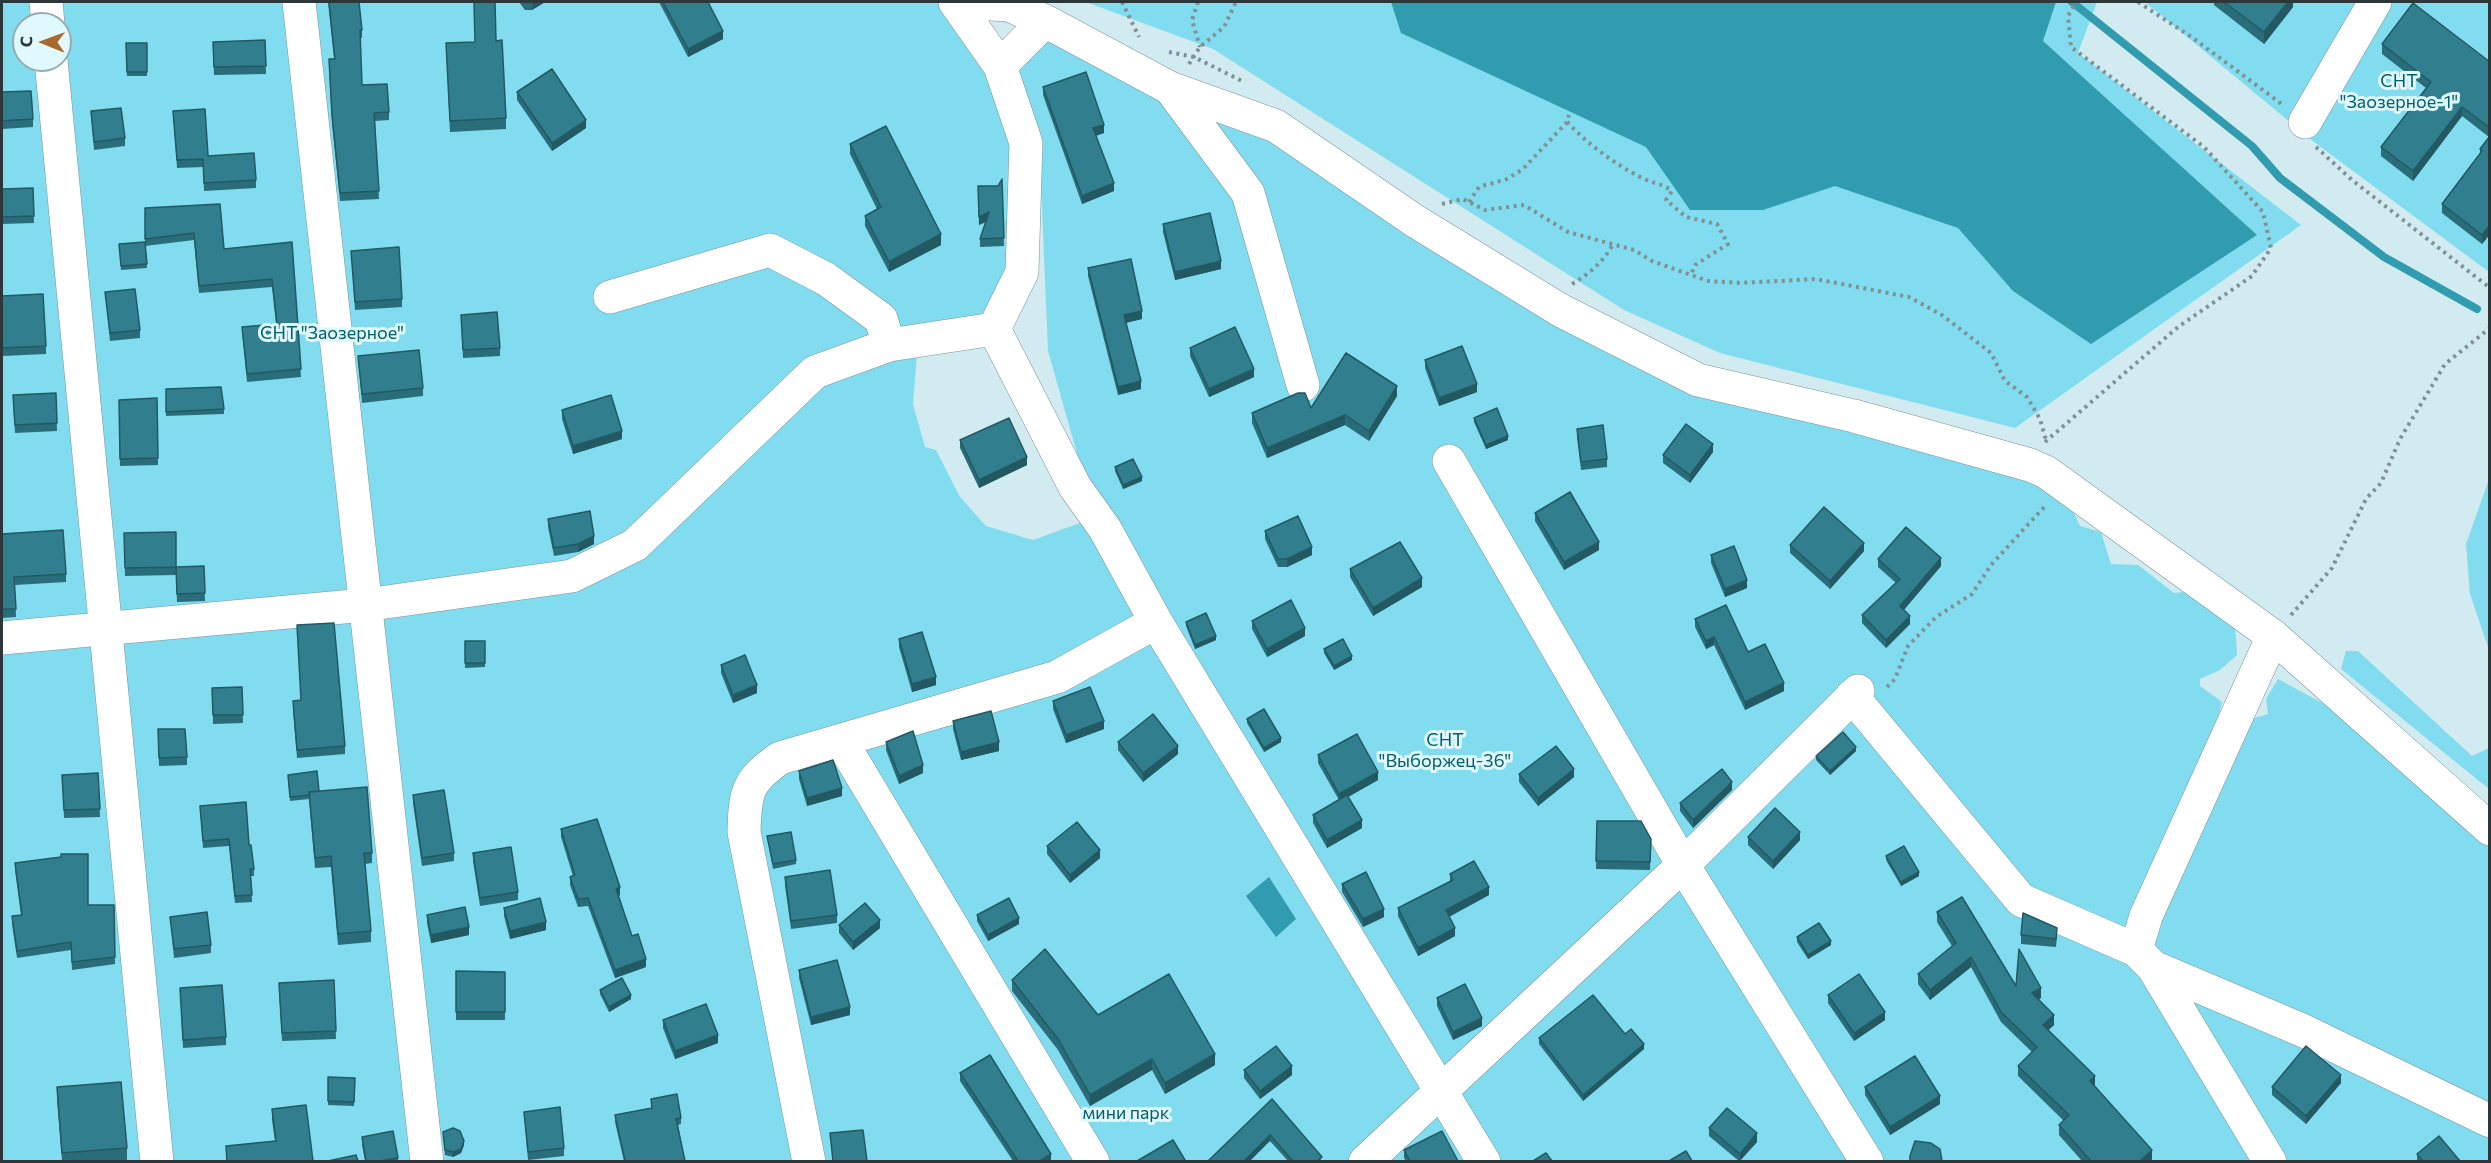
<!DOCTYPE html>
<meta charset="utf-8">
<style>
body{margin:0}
#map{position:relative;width:2491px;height:1163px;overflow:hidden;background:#d2ebf1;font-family:Commissioner,sans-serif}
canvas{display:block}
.frame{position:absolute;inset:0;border:3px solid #2d3739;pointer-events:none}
.north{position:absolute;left:12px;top:12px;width:60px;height:60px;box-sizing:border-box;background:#dff9fe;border:2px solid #98abaf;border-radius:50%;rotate:271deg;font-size:16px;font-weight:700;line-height:24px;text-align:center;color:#2d3739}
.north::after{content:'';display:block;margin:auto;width:21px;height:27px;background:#a76a2e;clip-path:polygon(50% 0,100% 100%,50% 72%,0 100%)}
</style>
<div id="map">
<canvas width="2491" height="1163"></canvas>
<div class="frame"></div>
<div class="north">С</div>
</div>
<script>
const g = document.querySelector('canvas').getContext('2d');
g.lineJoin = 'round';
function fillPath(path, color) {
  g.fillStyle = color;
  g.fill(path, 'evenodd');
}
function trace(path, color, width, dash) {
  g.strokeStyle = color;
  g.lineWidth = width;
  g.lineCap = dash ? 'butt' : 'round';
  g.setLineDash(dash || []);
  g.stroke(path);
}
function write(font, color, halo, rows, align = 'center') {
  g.font = font + ' Commissioner,sans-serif';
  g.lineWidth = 6;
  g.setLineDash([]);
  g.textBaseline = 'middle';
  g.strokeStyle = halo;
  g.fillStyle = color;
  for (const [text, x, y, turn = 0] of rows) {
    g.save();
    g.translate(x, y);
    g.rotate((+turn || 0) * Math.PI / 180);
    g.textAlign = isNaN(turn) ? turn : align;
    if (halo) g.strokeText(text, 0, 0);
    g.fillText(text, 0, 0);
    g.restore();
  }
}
fillPath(new Path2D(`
 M2,2H955L1026,143L1022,272L994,329L918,341L913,404L925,447L936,450L960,497L986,526L1033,540L1110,512L1080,464L1048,351L1041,185L1003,62L1051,24L1231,108L1698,380L2018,462L2067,498L2080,526L2101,532L2111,564L2138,565L2174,593L2194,591L2235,625L2237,655L2220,670L2200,679V686L2222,702L2213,742L2251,719L2268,714L2266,699L2278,679L2326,705L2489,842V1161L2,1162ZM24,24H60V60H24Z
 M1086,2H2097L2078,53L2301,225L2015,428L1720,353L1624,310L1213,49Z
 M2145,2H2489V272L2314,142Z
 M2489,479L2490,650H2489L2470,594L2466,544Z
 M2346,651H2358L2472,756L2489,748V789L2341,669Z`), '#80dcee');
fillPath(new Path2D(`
 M1391,2H2056L2043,41L2257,235L2091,344L2013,291L1958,228L1835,186L1763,210H1690L1646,147L1401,33Z
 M1269,877L1296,919L1276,937L1246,896Z`), '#319caf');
trace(new Path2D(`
 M2072,2L2252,146L2280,178L2384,257L2477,309`), '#319caf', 8);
const minor = new Path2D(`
 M46,2L48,24
 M299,2L427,1162
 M955,2L1000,66L1026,143L1022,272L994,329
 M957,2L1009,5L1045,21L1170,88L1276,126L1415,221L1560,310L1698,380L1854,416L2030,465L2046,472L2273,636L2490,829
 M51,60L157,1162
 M1000,66L1045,21
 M1170,88L1248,193L1303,385
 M2305,122L2375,2
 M610,297L770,250L826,279L881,319L889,345
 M994,329L1075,487L1105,529L1156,622L1484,1162
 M1449,461L1683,865L1867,1162
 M2,638L365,605L572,576L635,545L815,372L889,345L994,329
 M1852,696L2021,900L2136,950L2153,967L2304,1031L2490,1121
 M841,741L1093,1162
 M2136,950L2146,916L2273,636
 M2153,967L2270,1162
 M809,1162L744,832C745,792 747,781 780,758L1057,677L1156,622
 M1365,1162L1683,865L1858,691`);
trace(minor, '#7d9499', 34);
trace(new Path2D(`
 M1122,2L1139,37
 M1198,2L1192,20L1200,47
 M2138,2L2193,38L2283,105
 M1169,52L1194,57L1242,81
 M1189,64L1200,47L1224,27L1236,2
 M1567,122C1589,145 1613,163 1642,178C1652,183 1663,184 1672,191L1666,200L1686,217L1717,224L1728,244L1695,265L1691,275
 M2316,147L2352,180L2490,288
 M1469,202L1479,187L1507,179L1523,169L1567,122L1569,115
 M1442,204L1463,199L1485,210L1524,205L1568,232L1634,250L1652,261L1708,281L1740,283L1816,279L1909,297L1942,315L1991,353L2005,381L2027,397L2040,419L2046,440
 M1572,284C1589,274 1602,263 1612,246
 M2045,442L2178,327L2252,276L2271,248L2263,212L2204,147L2071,47L2068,16L2076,2
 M2291,615L2332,568L2366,499L2381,483L2400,439L2445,364L2490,328
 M1887,687L1895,679L1908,646L1936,617L1972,594L1991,565L2045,506`), '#7f9195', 4, [3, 4.5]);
trace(minor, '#fff', 33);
fillPath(new Path2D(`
 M328,2H359L362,30V38H360L362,85L389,112V120L375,121L379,199L340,201L332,123L329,67L334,59Z
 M519,2H545L532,10H525Z
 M659,2H708L723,39L688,57Z
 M2214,2H2293V7L2264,44L2214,5Z
 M265,40L266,74L214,75L213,42Z
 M496,41L506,118V129L450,132L446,43Z
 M126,43H147V76H127Z
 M2382,44L2490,62V234L2482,244L2442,213V204L2480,154V149L2489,137L2462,116L2413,181L2381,156V147L2426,88L2382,54Z
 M1043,87L1104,133L1096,136L1114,191L1082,204L1043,95Z
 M2,92L33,119V127L2,129Z
 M517,92L586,128L552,151L517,100Z
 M91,111L125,138V146L94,150Z
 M173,111L208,156L256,180V188L204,191L203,167L177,168Z
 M850,144L941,245L889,272L865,226V216L877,209L850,154Z
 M1002,179L1004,246L980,247V239L986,222L979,225L978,186H998Z
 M33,188L34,223L2,224V189Z
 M145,208L224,249L292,242L301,377L247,382L242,327L276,324L272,287L199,293L194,240L145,246L147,268L121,270L119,244L145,242Z
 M1163,224L1221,269L1175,280L1163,232Z
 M351,251L402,299V307L355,310Z
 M1088,268L1142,319L1126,323L1141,389L1118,395L1088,276Z
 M105,292L140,330V338L110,341Z
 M2,296L46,346V354L2,356Z
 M461,315L500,348V356L463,358Z
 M1190,348L1254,377L1209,397L1190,356Z
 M358,356L423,388V396L362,403Z
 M1425,360L1477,392L1439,406L1425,368Z
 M166,389L224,409V414L166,416Z
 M56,393L57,431L15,433L13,403Z
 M1397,396L1369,441L1345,425L1267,458L1252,423V413L1311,408Z
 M157,398L158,465L120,466L119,400Z
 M562,410L622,439L573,454L562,419Z
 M1474,418L1508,440L1486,449L1474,422Z
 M1577,429L1607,459V467L1581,470L1577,437Z
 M960,440L1027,465L979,488L960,448Z
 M1713,452L1690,483L1663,463V455Z
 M1115,467L1142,481L1123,489L1115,471Z
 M1535,513L1599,550L1564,570L1535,521Z
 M548,519L594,544L578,552L554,556L548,527Z
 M1265,531L1312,555L1287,567H1278L1265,539Z
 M124,533L176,567L204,566L205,601L177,602L176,575L125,576Z
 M2,534L66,574V582L15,585L16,617L2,618Z
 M1790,545L1864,551L1830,589L1790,553Z
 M1711,555L1747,588L1725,597L1711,563Z
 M1878,559L1941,566L1904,610L1910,624L1886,648L1862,623V615L1896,583L1878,567Z
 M1350,569L1422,587L1373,616L1350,577Z
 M1695,619L1748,652L1784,691L1745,710L1714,645L1706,649L1695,627Z
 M1252,621L1305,636L1267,657L1252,629Z
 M1186,622L1216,640L1195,649L1186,626Z
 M297,625L345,746V754L297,758L293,709V701L301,700Z
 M899,639L936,685L912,692L899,647Z
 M465,641H485V667L465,668Z
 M1324,649L1352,660L1334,670L1324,653Z
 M721,665L757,693L733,703L721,673Z
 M242,687L243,723L213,724L212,688Z
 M1053,701L1104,729L1066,743L1053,709Z
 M1247,719L1281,742L1264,752L1247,723Z
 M953,721L999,751L961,760L953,729Z
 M158,729L187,757V765L159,766Z
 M886,742L923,773L899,784L886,750Z
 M1118,742L1178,754L1143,782L1118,750Z
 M1856,751L1830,775L1816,760V756Z
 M1318,755L1378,780L1348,797L1362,828L1327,848L1313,823V815L1339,800L1318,763Z
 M799,771L842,796L807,806L799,779Z
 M98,773L100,817L64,818L62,775Z
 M1519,774L1574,777L1538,806L1519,782Z
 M288,779L319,791L372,853V863L365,864L371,931V942L338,945L331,867L315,868L309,799L290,801Z
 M1732,790L1693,828L1680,811V803Z
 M413,795L454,853V861L422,866L413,803Z
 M200,806L249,845L254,869V876H251L252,902L235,903L229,846L203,848Z
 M1597,821L1651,839L1650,870L1596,869Z
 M561,829L620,895L619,896L632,936L646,967L615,978L588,906L578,907L570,885V877L573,876L561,837Z
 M767,836L796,860V864L773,869Z
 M1748,837L1800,840L1773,869L1748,845Z
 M1047,846L1100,858L1070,883L1047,854Z
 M473,853L518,892V900L480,906L473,861Z
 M1886,856L1919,876L1901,886L1886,860Z
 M15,863L88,905H114L115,964L72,970L71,950L17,958L12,924V916L21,915L15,870Z
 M1450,874L1489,895L1449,917L1455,936L1418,956L1398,916V908L1450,882Z
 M785,877L837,915V923L791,929L785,885Z
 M1342,884L1384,917L1363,927L1342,892Z
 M504,908L546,930L510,939L504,916Z
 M1937,912L2016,986L2041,998L2039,1000L2054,1025L2048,1030L2095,1086L2152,1160L2151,1161H2082L2059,1135V1125L2064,1121L2018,1076V1066L2032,1052L2001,1022L1971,967L1930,1000L1918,984V974L1952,946L1937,922Z
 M427,915L469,935L431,943L427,923Z
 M977,915L1019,924L988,941L977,921Z
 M170,917L211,945V953L174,958Z
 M839,925L880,928L853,950L839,933Z
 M2021,935L2057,936L2056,947L2021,944Z
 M1797,937L1831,945L1808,959L1797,942Z
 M799,970L850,1015L811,1025L799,978Z
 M456,971L505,972V1020H456Z
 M334,980L336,1039L282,1041L279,991Z
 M1012,980L1215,1065L1165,1094L1152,1070L1090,1106L1058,1050L1012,991Z
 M180,988L226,1037V1045L183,1048Z
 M600,990L631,999L609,1012L600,994Z
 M1828,995L1885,1020L1854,1041L1828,1003Z
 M1437,998L1482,1026L1453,1040L1437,1006Z
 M663,1020L718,1043L675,1059L663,1028Z
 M1539,1038L1644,1049L1583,1101L1539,1044Z
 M1244,1070L1292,1075L1260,1099L1244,1078Z
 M960,1073L1051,1161H1013L960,1081Z
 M328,1077L355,1078L354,1106L328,1105Z
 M2341,1083L2306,1124L2272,1095V1087Z
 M57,1087L127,1148V1160L108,1161H62L57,1099Z
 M1865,1087L1940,1104L1890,1135L1865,1095Z
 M651,1099L681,1118V1124L678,1125L685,1161H624L615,1122V1115L651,1108Z
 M1272,1099L1322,1161H1288L1270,1141L1208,1161Z
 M272,1109L313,1161H226V1146L275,1141L272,1120Z
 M524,1112L564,1148V1156L528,1160Z
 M1709,1128L1757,1142L1739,1161L1709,1136Z
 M443,1132L464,1145L461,1153L453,1157L445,1155Z
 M362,1137L398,1158V1161H365L362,1145Z
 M1404,1150L1458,1161H1406L1404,1158Z
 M2417,1154L2460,1161H2417Z`), '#2a6d7a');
fillPath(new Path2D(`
 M533,2H545L532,10Z
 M2288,2H2293V7L2264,44V32Z
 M723,31V39L688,57V49Z
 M2462,107V116L2413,181V171Z
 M586,120V128L552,151V143Z
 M1104,125V133L1093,136V128Z
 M1114,183V191L1082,204V196Z
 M989,212V220L979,225V217Z
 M2490,225V234L2482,244V235Z
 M941,234V245L889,272V262Z
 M1221,261V269L1175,280V272Z
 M1142,311V319L1124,323V315Z
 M1254,369V377L1209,397V389Z
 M1141,381V389L1118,395V387Z
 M1477,384V392L1439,406V398Z
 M1397,386V396L1369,441V431Z
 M1345,415V425L1267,458V448Z
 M622,431V439L573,454V446Z
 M1508,436V440L1486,449V445Z
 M1713,444V452L1690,483V475Z
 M1027,457V465L979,488V480Z
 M1142,477V481L1123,489V485Z
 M594,536V544L578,552V544Z
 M1599,542V550L1564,570V562Z
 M1864,543V551L1830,589V581Z
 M1312,547V555L1287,567V559Z
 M1941,558V566L1900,614V606Z
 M1422,578V587L1373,616V608Z
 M1747,580V588L1725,597V589Z
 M1910,616V624L1886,648V640Z
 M1305,628V636L1267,657V649Z
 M1216,636V640L1195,649V645Z
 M1714,637V645L1706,649V641Z
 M1352,656V660L1334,670V666Z
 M936,677V685L912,692V684Z
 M1784,683V691L1745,710V702Z
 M757,685V693L733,703V695Z
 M1104,721V729L1066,743V735Z
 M1281,738V742L1264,752V748Z
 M999,742V751L961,760V752Z
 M1178,746V754L1143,782V773Z
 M1856,747V751L1830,775V771Z
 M923,765V773L899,784V776Z
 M1574,769V777L1538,806V798Z
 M1378,772V780L1339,802V794Z
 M1732,782V790L1693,828V820Z
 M842,788V796L807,806V798Z
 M1362,820V828L1327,848V840Z
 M1800,832V840L1773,869V861Z
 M1100,850V858L1070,883V875Z
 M1919,872V876L1901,886V882Z
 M620,887V895L616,897V889Z
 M1489,887V895L1446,918V910Z
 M1384,909V917L1363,927V919Z
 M1019,918V924L988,941V935Z
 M880,920V928L853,950V942Z
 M546,922V930L510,939V931Z
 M469,927V935L431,943V935Z
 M1455,928V936L1418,956V948Z
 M1831,941V945L1808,959V955Z
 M1971,957V967L1930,1000V990Z
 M646,959V967L615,978V970Z
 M2041,988V998L2032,1003V993Z
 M631,995V999L609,1012V1007Z
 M850,1007V1015L811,1025V1017Z
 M1885,1012V1020L1854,1041V1033Z
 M2054,1015V1025L2043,1035V1025Z
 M1482,1018V1026L1453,1040V1032Z
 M718,1035V1043L675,1059V1051Z
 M1644,1044V1049L1583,1101V1095Z
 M1215,1054V1065L1165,1094V1083Z
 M1152,1059V1070L1090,1106V1095Z
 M1292,1066V1075L1260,1099V1091Z
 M2341,1075V1083L2306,1124V1116Z
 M2095,1076V1086L2090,1081Z
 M1940,1096V1104L1890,1135V1127Z
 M1757,1133V1142L1740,1161V1154Z
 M1270,1135V1141L1250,1161H1244Z
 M464,1141V1145L461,1153L453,1157V1152Z
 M2152,1150V1160L2151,1161H2140Z
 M1051,1154V1161H1040Z`), '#225963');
const building = new Path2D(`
 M329,2H359L362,30H360L362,85L387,84L389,112L374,113L379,191L340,193L332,115L329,59H335Z
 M474,2H495L496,41L502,40L506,118L450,121L446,43L475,42Z
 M663,2H708L723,31L688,49Z
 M2224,2H2288L2264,32Z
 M2413,3L2490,62V128L2462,107L2413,171L2381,147L2431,82L2382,44Z
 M265,40L266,66L214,67L213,42Z
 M126,43H147V72H127Z
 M552,69L586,120L552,143L517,92Z
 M1086,72L1104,125L1093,128L1114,183L1082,196L1043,87Z
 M31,91L33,119L2,121V92Z
 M121,108L125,138L94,142L91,111Z
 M205,109L208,156L254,153L256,180L204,183L203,159L177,160L173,111Z
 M886,126L941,234L889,262L865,216L881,207L850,144Z
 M2490,136V225L2482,235L2442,204L2482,151L2480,149Z
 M1002,179L1004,238L980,239L989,212L979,217L978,186H998Z
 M33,188L34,216L2,217V189Z
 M220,204L224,249L292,242L301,369L247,374L242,327L277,324L272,279L199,286L194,233L145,239V208Z
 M1210,213L1221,261L1175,272L1163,224Z
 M145,242L147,264L121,266L119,244Z
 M399,247L402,299L355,302L351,251Z
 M1131,259L1142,311L1124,315L1141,381L1118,387L1088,268Z
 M135,289L140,330L110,333L105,292Z
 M43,294L46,346L2,348V296Z
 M497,312L500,348L463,350L461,315Z
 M1235,327L1254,369L1209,389L1190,348Z
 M1462,346L1477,384L1439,398L1425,360Z
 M419,350L423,388L362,394L358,356Z
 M1346,353L1397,386L1369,431L1345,415L1267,448L1252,413L1298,393H1305L1311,408Z
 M221,387L224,409L166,412V389Z
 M56,393L57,423L15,425L13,395Z
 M611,395L622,431L573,446L562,410Z
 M157,398L158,458L120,459L119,400Z
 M1497,408L1508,436L1486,445L1474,418Z
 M1009,418L1027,457L979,480L960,440Z
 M1686,424L1713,444L1690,475L1663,455Z
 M1603,425L1607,459L1581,462L1577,429Z
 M1133,459L1142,477L1123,485L1115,467Z
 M1570,492L1599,542L1564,562L1535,513Z
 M1824,507L1864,543L1830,581L1790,545Z
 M590,511L594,536L578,544L554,548L548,519Z
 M1298,516L1312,547L1287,559H1278L1265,531Z
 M1906,527L1941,558L1900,606L1910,616L1886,640L1862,615L1900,579L1878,559Z
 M63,530L66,574L14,577L16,609H2V534Z
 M176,532V567L125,568L124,533Z
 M1400,542L1422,578L1373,608L1350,569Z
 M1734,546L1747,580L1725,589L1711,555Z
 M204,566L205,593L177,594L176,567Z
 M1291,600L1305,628L1267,649L1252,621Z
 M1726,605L1748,652L1765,644L1784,683L1745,702L1714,637L1706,641L1695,619Z
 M1206,613L1216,636L1195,645L1186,622Z
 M334,623L345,746L297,750L293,701L301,700L297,625Z
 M922,632L936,677L912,684L899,639Z
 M1343,639L1352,656L1334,666L1324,649Z
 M465,641H485V663H465Z
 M745,655L757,685L733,695L721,665Z
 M242,687L243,715H213L212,688Z
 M1090,687L1104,721L1066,735L1053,701Z
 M1264,709L1281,738L1264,748L1247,719Z
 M991,711L999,742L961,752L953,721Z
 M1153,714L1178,746L1143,773L1118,742Z
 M158,729H185L187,757L159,758Z
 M913,731L923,765L899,776L886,742Z
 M1843,732L1856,747L1830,771L1816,756Z
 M1357,734L1378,772L1339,794L1318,755Z
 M1556,746L1574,769L1538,798L1519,774Z
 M833,760L842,788L807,798L799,771Z
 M1722,769L1732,782L1693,820L1680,803Z
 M317,771L319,791L309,792L310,795L290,797L288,775Z
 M98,773L100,809L64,810L62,775Z
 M367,787L372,853H364L371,931L338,934L331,856L315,858L309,792Z
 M444,790L454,853L422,858L413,795Z
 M1347,795L1362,820L1327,840L1313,815Z
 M246,802L249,845H251L254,869H250L252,895L235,896L229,839L203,841L200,806Z
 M1775,808L1800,832L1773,861L1748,837Z
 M597,819L620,887L616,889L632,936L638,934L646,959L615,970L588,898L578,899L570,877L575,875L561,829Z
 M1597,821H1641L1651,839L1650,862L1596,861Z
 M1077,822L1100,850L1070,875L1047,846Z
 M791,832L796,860L773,864L767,836Z
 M1904,846L1919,872L1901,882L1886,856Z
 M511,847L518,892L480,898L473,853Z
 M61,854H88V905H114L115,957L72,962L71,942L17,951L12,916L22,915L15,863L61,857Z
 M1474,861L1489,887L1446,910L1455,928L1418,948L1398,908L1453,880L1450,874Z
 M830,870L837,915L791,921L785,877Z
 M1366,872L1384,909L1363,919L1342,884Z
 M1962,897L2016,986L2019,949L2041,988L2032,993L2054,1015L2043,1025L2095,1076L2090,1081L2152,1150L2140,1161H2091L2059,1125L2069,1115L2018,1066L2037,1047L2001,1012L1971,957L1930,990L1918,974L1956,943L1937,912Z
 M540,898L546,922L510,931L504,908Z
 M1009,898L1019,918L988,935L977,915Z
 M865,903L880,920L853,942L839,925Z
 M465,907L469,927L431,935L427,915Z
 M207,912L211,945L174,949L170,917Z
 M2023,913L2057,928L2056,939L2021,935Z
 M1819,923L1831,941L1808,955L1797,937Z
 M1045,949L1098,1015L1169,974L1215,1054L1165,1083L1152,1059L1090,1095L1058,1039L1012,980Z
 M837,960L850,1007L811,1017L799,970Z
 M456,971L505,972V1012H456Z
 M1859,974L1885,1012L1854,1033L1828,995Z
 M622,978L631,995L609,1007L600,990Z
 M334,980L336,1031L282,1033L279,983Z
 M1465,984L1482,1018L1453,1032L1437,998Z
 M222,985L226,1037L183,1040L180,988Z
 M1593,995L1625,1034L1631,1029L1644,1044L1583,1095L1539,1038Z
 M706,1004L718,1035L675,1051L663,1020Z
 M1276,1046L1292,1066L1260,1091L1244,1070Z
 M2306,1046L2341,1075L2306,1116L2272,1087Z
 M990,1055L1051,1154L1040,1161H1018L960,1073Z
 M1915,1056L1940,1096L1890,1127L1865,1087Z
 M328,1077L355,1078L354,1102L328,1101Z
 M121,1082L127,1148L62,1153L57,1087Z
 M677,1094L681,1118L676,1119L685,1161H625L615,1115L652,1108L651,1099Z
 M1272,1099L1322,1157L1317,1161H1293L1270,1135L1244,1161H1208Z
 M306,1105L313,1161H227L226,1146L276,1141L272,1109Z
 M560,1107L564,1148L528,1152L524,1112Z
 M1727,1108L1757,1133L1740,1154L1709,1128Z
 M453,1128L460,1131L464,1141L461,1149L453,1152L445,1150L443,1132Z
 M863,1130L867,1161H833L830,1133Z
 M393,1131L398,1158L380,1161H366L362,1137Z
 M1442,1131L1458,1161H1410L1404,1150Z
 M2439,1136L2460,1161H2423L2417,1154Z
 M1173,1140L1185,1160L1182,1161H1137Z
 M1915,1141L1931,1143L1940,1149L1942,1161H1910V1156Z
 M1686,1151L1692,1161H1669Z
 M1546,1153L1552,1161H1533Z
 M356,1155L358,1161H328Z`);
fillPath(building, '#317f8e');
trace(building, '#225963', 1.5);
write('18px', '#025e6c', '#dff9fe', [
 ["СНТ",2399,81],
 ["\"Заозерное-1\"",2399,102],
 ["СНТ \"Заозерное\"",332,333],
 ["СНТ",1445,740],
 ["\"Выборжец-36\"",1445,761],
 ["мини парк",1126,1113]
]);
</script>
